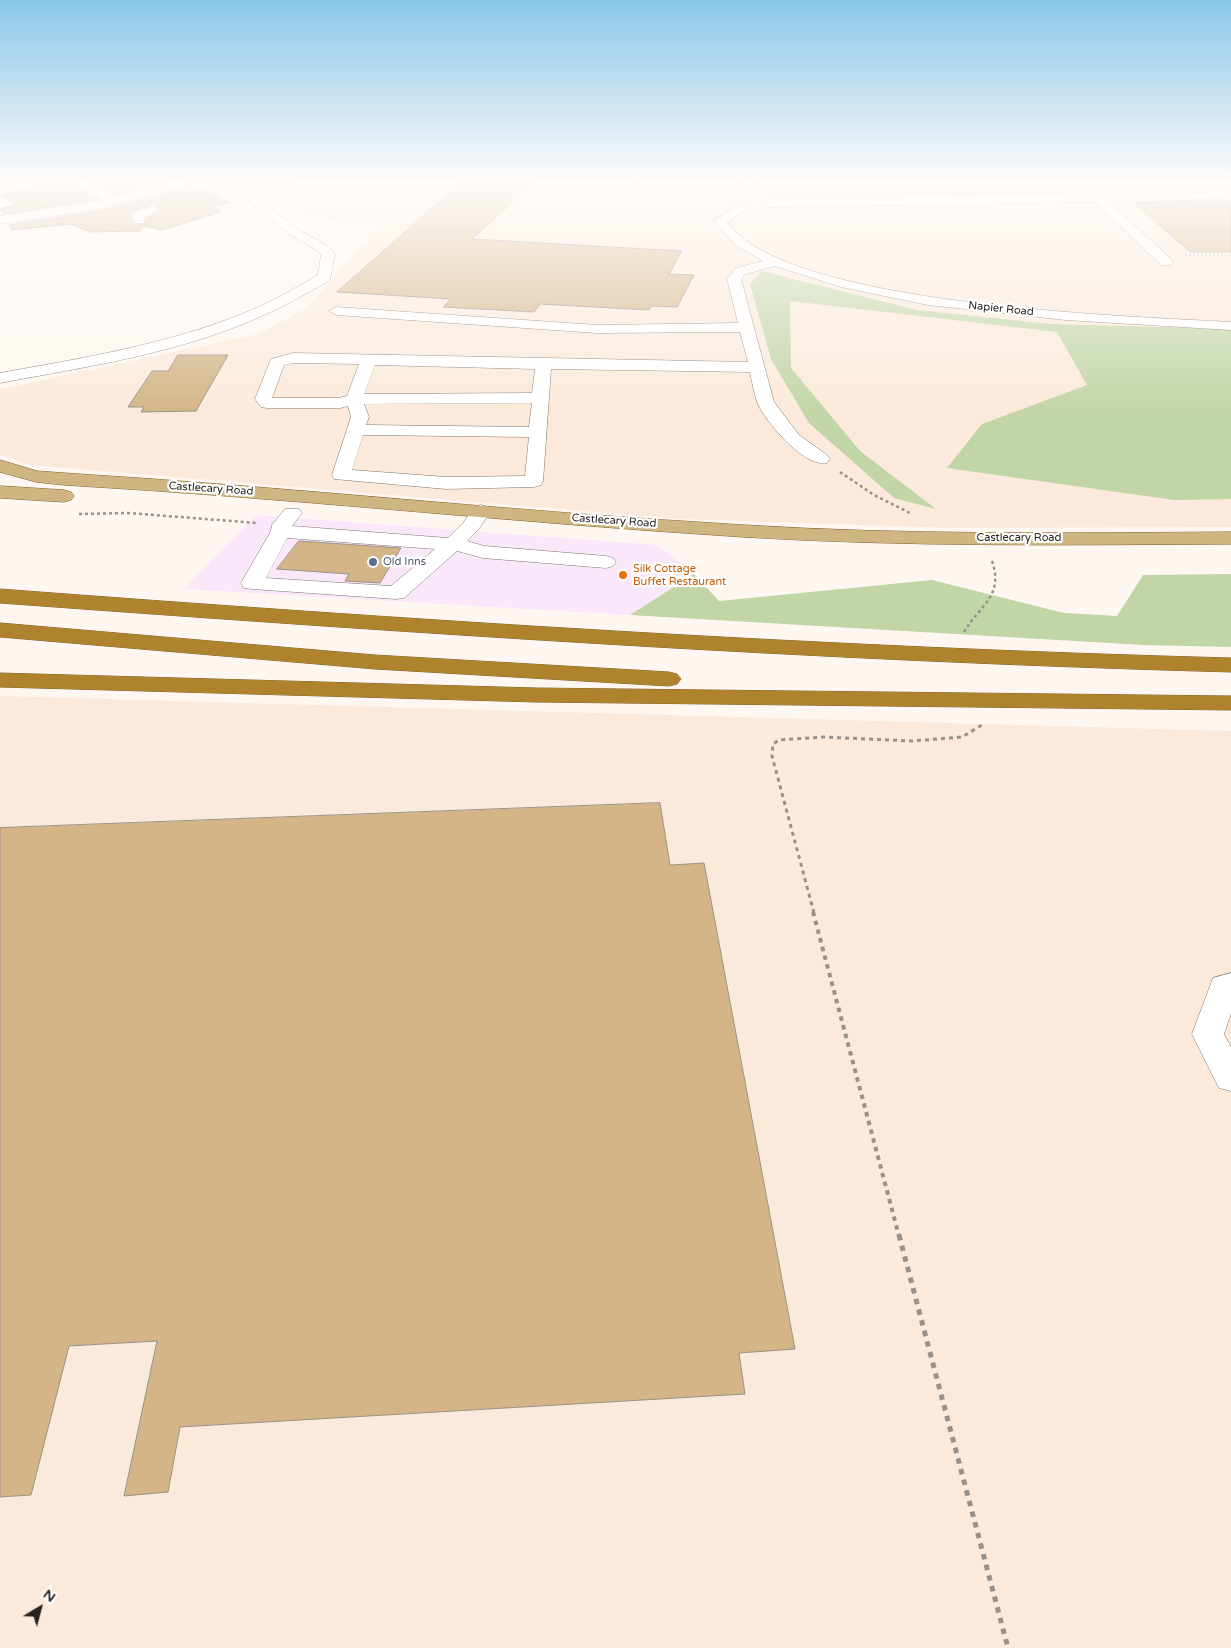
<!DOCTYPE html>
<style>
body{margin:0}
#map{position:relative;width:1231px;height:1648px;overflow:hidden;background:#fef7f1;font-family:"Varela Round",sans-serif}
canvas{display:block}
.north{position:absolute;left:15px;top:1583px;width:50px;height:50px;-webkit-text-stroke:4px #fff;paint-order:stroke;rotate:37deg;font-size:14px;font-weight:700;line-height:20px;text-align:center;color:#282421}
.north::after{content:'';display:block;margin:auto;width:18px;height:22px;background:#282421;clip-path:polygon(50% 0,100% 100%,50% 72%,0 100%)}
</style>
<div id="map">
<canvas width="1231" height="1648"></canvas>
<div class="north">N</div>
</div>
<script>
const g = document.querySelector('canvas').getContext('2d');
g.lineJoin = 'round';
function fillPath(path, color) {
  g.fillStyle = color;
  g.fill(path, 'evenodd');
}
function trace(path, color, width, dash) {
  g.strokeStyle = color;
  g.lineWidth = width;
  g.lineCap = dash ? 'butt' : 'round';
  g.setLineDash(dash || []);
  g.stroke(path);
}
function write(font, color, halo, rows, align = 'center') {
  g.font = font + ' "Varela Round",sans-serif';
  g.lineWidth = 4.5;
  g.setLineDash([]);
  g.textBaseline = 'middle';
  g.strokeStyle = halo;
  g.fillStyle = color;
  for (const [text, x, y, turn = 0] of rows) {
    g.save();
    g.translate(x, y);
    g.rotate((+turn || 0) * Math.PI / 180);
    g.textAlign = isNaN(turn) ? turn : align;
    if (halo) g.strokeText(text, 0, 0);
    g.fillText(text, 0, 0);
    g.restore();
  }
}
fillPath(new Path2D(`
 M256,515L657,545L694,574L630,615L184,589Z`), '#fae8fa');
fillPath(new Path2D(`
 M292,183H1231V527L951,528L679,519L30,465L0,455V389L258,334L307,308L381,223L334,221L264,204Z
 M0,696L1231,731V1648H0Z`), '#fbeadb');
fillPath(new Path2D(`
 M773,183H824L828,190L1117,183H1231V186L1055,187L1065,195L762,194L764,190Z
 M762,271L917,310L1051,324L1231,329V499L1174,500L947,468L982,424L1087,385L1057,332L790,301L791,368L860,451L936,509L894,498L809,423L771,359L750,284Z
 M694,574L719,601L932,580L1064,613L1117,616L1143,575L1231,574V647L1143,645L630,615Z`), '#c2d5a6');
const building = new Path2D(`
 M42,183H73L99,199L3,214L0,209L16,204L1,195Z
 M94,183H161L117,195Z
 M189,183L230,203L213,206L221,212L162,230L143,226L140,231L90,232L71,224L12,230L9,225L101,211L186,187ZM153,204L159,208V212L147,218L145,224H134L130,217L132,212Z
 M461,183H534L472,239L682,251L669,274L694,275L677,307L651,306L649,310L540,304L534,312L443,307L451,299L337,292Z
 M1184,202H1231V252H1190L1134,203Z
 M178,355H228L196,411L141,412L144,407H128L152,371H168Z
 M299,541L401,548L380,583L345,581L349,574L277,569Z
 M660,803L670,865L704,863L795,1349L739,1353L745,1394L180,1427L168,1492L124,1496L157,1341L69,1346L31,1495L0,1497V828Z`);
fillPath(building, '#d3b587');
trace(building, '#9a9288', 1);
const minor = new Path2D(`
 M75,183H90L117,197L168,183H187L185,185L100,209L0,224V216L105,200Z
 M274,183H287L262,201C274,210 286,221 298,229C311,238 325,241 335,254L330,280C306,294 281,308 255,319C175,354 85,367 0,383V373C82,358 166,345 244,313C270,303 294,289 318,275L321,255L315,249L290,235L249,201Z
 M622,183H634L623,191L617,188Z
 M745,183H758L746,194L751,196V200H743L733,195Z
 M1231,190V196L1190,200L1109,202L1171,259L1173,262L1171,265H1161L1095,202L769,207L763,203L769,199L1190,194Z
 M742,203L748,207L746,210L727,222C786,306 1127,316 1231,322V330L1066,320L928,305L841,287L775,266L746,274L741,279L774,402L799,435L827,455L830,459L827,463C805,468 765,422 757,402C754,393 752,382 750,372L551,369L543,481L541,485L534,487L446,489L334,479L332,475L351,417L348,406L340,408H267L261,407L255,399L271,359L293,353L748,362L740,332L597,333L336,315L329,311L336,307L597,325L738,323L727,279L736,268L763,261L734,244L714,221ZM293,363L359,364L347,396L339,398H272L284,365ZM375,365L535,369L532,393L364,394ZM532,403L529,427L366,425L369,417L364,404ZM363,435L529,437L525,476L446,477L352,470Z
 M152,206L158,210L145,217L144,223H136L132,216L134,213Z
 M481,505L488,507L491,511L478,530L467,541L484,546L606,556L613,558L616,562L613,566L606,568L483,558L457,551L404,598L396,599L252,589L244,588L241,583L271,531L272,525L285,509H299L302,513L292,526L448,538L464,522L474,507ZM287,538L435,549L391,586L266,578Z
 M1231,973V1013L1224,1034L1231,1047V1091L1219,1088L1192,1034L1213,978Z`);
const major = new Path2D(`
 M0,460L37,471L64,473C291,487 517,512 744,525C906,535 1068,533 1231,532V544C1068,545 906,547 743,537C517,523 291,498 64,485L36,482L0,472Z
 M0,486L64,490L71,492L74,496L71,500L64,502L0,498Z`);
const highway = new Path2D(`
 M0,589C410,620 820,647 1231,658V672C820,661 410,633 0,603Z
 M0,623L375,655L669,672L677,674L681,679L677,684L669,686L375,669L0,637Z
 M0,673L536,688L1231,696V710L536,702L0,687Z`);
trace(minor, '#7e756c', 1);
trace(major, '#806229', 1);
trace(highway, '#806229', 1);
trace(new Path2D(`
 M200,191L235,198
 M1185,255H1231`), '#97918d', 1, [2, 2]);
trace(new Path2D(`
 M840,472L874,495L912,514
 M79,514L128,513L257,523
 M964,632C980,605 1004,596 992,561`), '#97918d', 2.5, [3, 3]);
trace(new Path2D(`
 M814,913L772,756L773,744L779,740L823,737L912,741L962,737L982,725`), '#97918d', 3, [4, 4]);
trace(new Path2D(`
 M813,912L899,1236`), '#97918d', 4, [4.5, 4.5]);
trace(new Path2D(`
 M899,1235L1008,1648`), '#97918d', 5, [5.5, 5.5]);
fillPath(minor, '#fff');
fillPath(major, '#cfb581');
fillPath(highway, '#af832d');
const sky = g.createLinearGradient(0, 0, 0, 414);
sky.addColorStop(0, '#8ac7ea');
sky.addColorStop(0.44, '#fffbf9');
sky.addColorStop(1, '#fffbf900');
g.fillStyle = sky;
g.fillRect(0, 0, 1231, 414);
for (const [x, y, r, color] of [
 [373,562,5,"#5c6f8a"],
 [623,575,5,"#e8710a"]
]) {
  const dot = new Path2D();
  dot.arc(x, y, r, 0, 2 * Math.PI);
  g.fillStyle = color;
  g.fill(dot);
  trace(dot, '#fff', 2);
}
write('11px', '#282421', '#fff', [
 ["Napier Road",1001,309,6],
 ["Castlecary Road",211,489,4],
 ["Castlecary Road",614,521,4],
 ["Castlecary Road",1019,538]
]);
write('11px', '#4e5e75', '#fff', [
 ["Old Inns",383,562]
], 'left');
write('11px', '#c56008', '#fff', [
 ["Silk Cottage",633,569],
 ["Buffet Restaurant",633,582]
], 'left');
</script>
